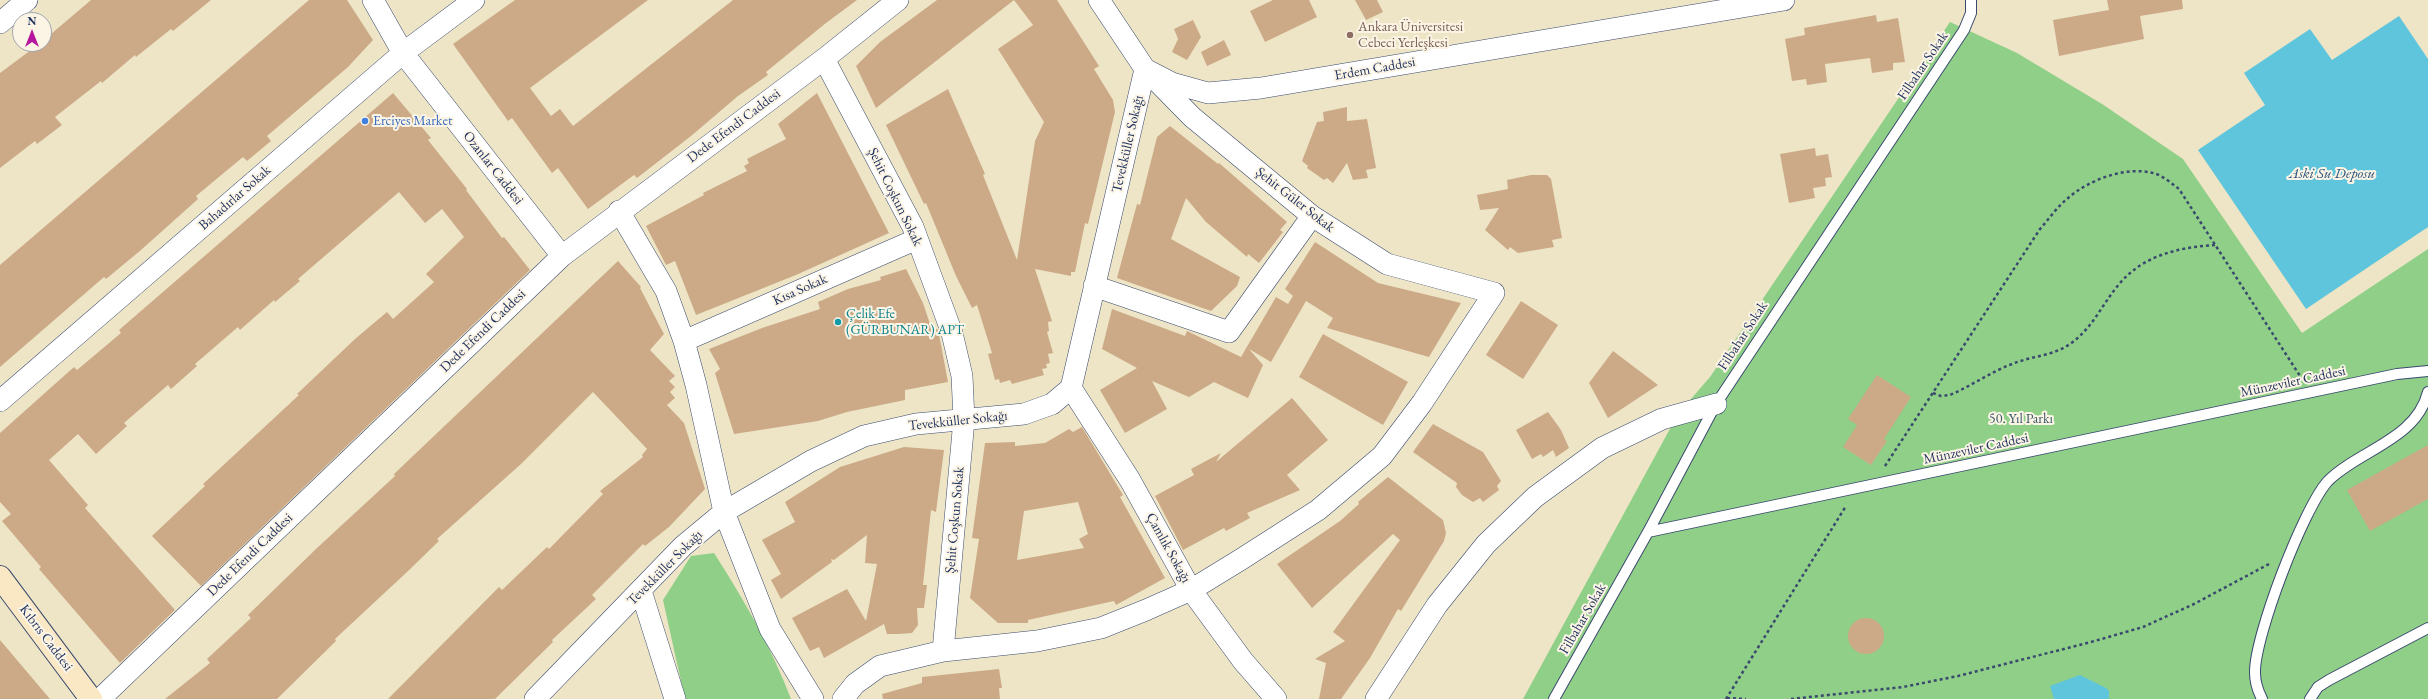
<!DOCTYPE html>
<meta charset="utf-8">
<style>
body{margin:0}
#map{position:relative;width:2428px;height:699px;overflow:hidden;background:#ede5c6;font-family:"EB Garamond",serif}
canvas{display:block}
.north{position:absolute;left:12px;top:12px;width:40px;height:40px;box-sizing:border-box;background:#fcf5e5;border:1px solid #a2a6af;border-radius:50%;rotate:0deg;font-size:11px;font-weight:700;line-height:16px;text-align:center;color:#1b2f5e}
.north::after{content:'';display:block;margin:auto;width:14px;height:18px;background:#b5179e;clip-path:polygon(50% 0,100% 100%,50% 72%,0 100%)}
</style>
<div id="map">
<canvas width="2428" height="699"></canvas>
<div class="north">N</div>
</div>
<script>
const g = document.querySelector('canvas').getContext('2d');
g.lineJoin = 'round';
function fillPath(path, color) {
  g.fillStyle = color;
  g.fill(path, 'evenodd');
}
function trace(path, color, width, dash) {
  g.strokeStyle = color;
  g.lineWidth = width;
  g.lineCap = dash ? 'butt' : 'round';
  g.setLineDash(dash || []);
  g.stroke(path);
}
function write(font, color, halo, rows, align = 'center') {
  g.font = font + ' "EB Garamond",serif';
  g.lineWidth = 4;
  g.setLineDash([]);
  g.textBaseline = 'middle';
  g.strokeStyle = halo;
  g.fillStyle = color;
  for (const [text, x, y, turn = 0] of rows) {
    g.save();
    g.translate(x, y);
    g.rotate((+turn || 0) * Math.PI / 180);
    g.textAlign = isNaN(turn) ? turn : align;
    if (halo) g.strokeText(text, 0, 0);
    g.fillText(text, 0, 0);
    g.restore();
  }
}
fillPath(new Path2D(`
 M1950,22L2017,53L2102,104L2183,159L2302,333L2428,249V699H1523L1678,414L1710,377Z
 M714,553C744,600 771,646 791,699H685L663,600L691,556Z`), '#8fcf87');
fillPath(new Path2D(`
 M2399,16L2428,59V227L2306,309L2198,150L2265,105L2244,73L2310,29L2332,60Z
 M2080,675L2106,688L2109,691V699H2054L2050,686Z`), '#5fc5dd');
fillPath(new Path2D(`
 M91,0H211L173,31L171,29L136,57L135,55L102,83L101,81L55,117L62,125L37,144L35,141L0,168V73L39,44H44V40Z
 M309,0H347L373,40L348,67L267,136L271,141L247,161L243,157L196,196L198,199L141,250L106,279L104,277L0,367V265Z
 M515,0H648L530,88L551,116L560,109L573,126L733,0H857L826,23L766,72L768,75L738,96L691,136L637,178L634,175L588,209L558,168L552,173L512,118L508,121L453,44Z
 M937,0H1057L1099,66L1094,69L1113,100L1115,112L1088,224L1085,223L1075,272H1071V276L1035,269L1052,321L1048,322L1049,331L1047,332L1053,353L1048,354L1050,363L1046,364L1047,368L1042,369L1044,375L1012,384L1010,380L1000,383L999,379L995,380L988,354L992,353L977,305L972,308L956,276L926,203L924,204L886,125L948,89L985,174L983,175L1017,260L1035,141L1044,122L998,49L1033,25L1014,0L876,108L856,66L880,42Z
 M1273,0H1309L1317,17L1265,42L1250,11Z
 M1355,0H1377L1383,12L1366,20Z
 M2107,0H2182L2183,9L2140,16L2144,39L2059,56L2053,20L2109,10Z
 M1876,15L1877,22L1898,18L1905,62L1893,63V70L1872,73L1870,58L1825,64L1827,82L1807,85L1806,79L1792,81L1785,39L1805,35L1804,28Z
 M1193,20L1201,37L1187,60L1172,52L1178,39L1174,29Z
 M1224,40L1231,55L1207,66L1201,52Z
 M393,93L431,138L428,140L467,189L466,190L502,238L504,237L530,270L201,586L152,536L205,486L203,484L299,395L297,394L355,339L387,312L393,319L434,282L426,274L464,237L442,209L425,223L399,192L298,279L300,281L275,302L274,300L240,330L238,327L195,364L197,366L171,389L168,385L124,423L127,426L96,454L78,434L49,460L88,505L85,508L175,610L120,663L39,569L41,567L2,521L11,514L0,502V433L74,367L77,370L121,333L119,330Z
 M817,93L889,233L796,275L696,315L675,261L666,265L646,226L704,195L703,193L747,171L744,166L749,163L747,159L786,139L778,124Z
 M1347,107V121L1367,119L1376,168L1366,170L1368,178L1353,180L1347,163L1333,183L1327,178L1324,180L1307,168L1308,166L1302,161L1317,122L1324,121L1323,112Z
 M1170,126L1218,164L1219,163L1287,222L1280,230L1283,232L1259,263L1248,254L1247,257L1206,222L1186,198L1171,239L1240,277L1237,286L1211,311L1117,278L1137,204L1140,205L1157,137Z
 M1815,148L1816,156L1828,154L1832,177L1825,178L1826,186L1813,188L1815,198L1789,203L1780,154Z
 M1531,175H1547L1551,179L1562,238L1552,240L1554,247L1518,253L1510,247L1508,250L1485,230L1499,208L1480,210L1477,195L1508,189L1507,180Z
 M1315,242L1378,283L1461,303L1429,357L1327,328L1333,318L1306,301L1271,362L1249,349L1263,365L1248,398L1214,382L1189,397L1152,381L1167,409L1125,433L1100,390L1137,368L1102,349L1112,309L1185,336L1187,331L1241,357L1276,297L1288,304L1293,296L1285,289Z
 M618,261L641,287L640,288L664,334L650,350L675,376L669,381L675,387L670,392L675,398L667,405L684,423L705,489L669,527L645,546L643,544L592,595L596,599L552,640L553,642L495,699H388L499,587L502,590L547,547L549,549L603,494L600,491L643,457L642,455L647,449L593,392L521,464L437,539L439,541L407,572L335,639L336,641L277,699H165L210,663L207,659L251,618L248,615L317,548L395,476L394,474Z
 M906,269L923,303L932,330L938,329L948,382L905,390V400L847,412L818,421L734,434L715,373L720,369L709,349L762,328L820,309L818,302L848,289L881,280L880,277Z
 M1521,301L1558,325L1523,379L1486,355Z
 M1323,334L1408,382L1383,425L1299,377Z
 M1613,351L1658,385L1608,418L1589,383Z
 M1877,375L1911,397L1884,439L1887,441L1871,465L1843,447L1857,425L1848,419Z
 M1292,398L1328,440L1287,475L1300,490L1247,513L1250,518L1226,531L1224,528L1183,550L1155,496L1194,475L1191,469L1221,453L1216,462Z
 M1548,412L1561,430L1569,448L1556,457L1553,450L1543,457L1541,454L1532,459L1516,430Z
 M1433,424L1483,452L1501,481L1497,486L1499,490L1483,502L1480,498L1473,502L1462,495L1456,487L1457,483L1413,452Z
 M1082,427L1123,495L1120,497L1165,578L1116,605L1114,601L1028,620V623H998L970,598L979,539L972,538L985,443L1015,442V446L1045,443L1069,429L1073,432ZM1078,502L1088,534L1079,539L1084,548L1017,560L1024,511Z
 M2428,445V499L2370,531L2347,490Z
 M904,447L944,450L936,512L931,510L923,585H927L924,608H917L918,625L912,633L899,634H887L884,624L824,658L819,647L810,651L792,618L847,589L866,621L877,564L865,563L867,535L834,560L831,559L832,562L781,599L771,580L781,574L762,540L795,522L785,502L840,467Z
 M1388,477L1443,520L1446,533L1444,541L1401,611L1398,609L1370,658L1341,699H1319L1326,663L1315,659L1345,641L1333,632L1400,540L1393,534L1312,608L1277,564L1340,521L1359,504L1358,502Z
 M1848 636a18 18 0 1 1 36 0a18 18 0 1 1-36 0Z
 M0,640L50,699H0Z
 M999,669L1002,688H999L1000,699H883L882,694L922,683V677Z`), '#ccaa87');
const lane = new Path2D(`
 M1648,532L2397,374L2428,371
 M1554,699L1648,532L1716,404L1964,30L1971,13V0
 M2262,699C2258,691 2255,682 2255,673C2254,637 2304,507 2328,481C2359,450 2416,440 2428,392
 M2310,699L2318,687L2329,680L2428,628`);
const street = new Path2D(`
 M373,0L403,53L562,256
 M1099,0L1145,69L1172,83L1208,93L1261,88L1784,0
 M0,23L27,0
 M824,59L913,227L952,333L962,376L964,420L943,651
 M619,211L666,291L684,341L696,385L724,512L770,629L813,699
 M1094,286L1229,332L1312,216
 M684,341L917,239
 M1071,388L1130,480L1191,590L1243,661L1276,699
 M0,401L403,53L474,0
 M641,591L675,699
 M100,699L562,256L824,59L898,0
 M535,699L683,546L724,512L811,461L864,436L916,424L1024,414L1052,404L1071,388L1145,69
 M843,699L855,684L880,666L943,651L1037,641L1101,628L1146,610L1191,590L1240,560L1318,510L1382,456L1422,403L1494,293L1387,264L1312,216L1192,117L1145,69
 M1376,699L1437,605L1486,544L1535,497L1602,448L1662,419L1716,404`);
const secondary = new Path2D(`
 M0,577L91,699`);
trace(lane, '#3a4a6e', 12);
trace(street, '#3a4a6e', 22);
trace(secondary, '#3a4a6e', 24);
trace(new Path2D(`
 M1933,393L1941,396L1950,395C1971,386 1991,372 2012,364C2031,356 2053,356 2070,344C2093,328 2102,304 2120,283C2144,255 2180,247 2216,245
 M1885,466L2040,229C2049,219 2057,207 2067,199C2088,180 2125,166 2153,173C2162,175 2171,183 2179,189L2302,379
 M1727,698L1746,699
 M1726,699L1846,506
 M1791,699L1903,687L1958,676L2091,642L2143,627L2194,604L2269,564`), '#3a4a6e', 2.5, [3, 3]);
trace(lane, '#fff', 10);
trace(street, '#fff', 21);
trace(secondary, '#fae7c3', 22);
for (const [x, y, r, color] of [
 [1350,35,4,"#8d6e63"],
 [365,121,4,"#3f7fe0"],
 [838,322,4,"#0f9aa8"]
]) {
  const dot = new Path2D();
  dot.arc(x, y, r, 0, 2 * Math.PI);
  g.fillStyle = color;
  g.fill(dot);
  trace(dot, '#fcf5e5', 1.5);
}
write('14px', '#785e54', '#fcf5e5', [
 ["Ankara Üniversitesi",1358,27],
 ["Cebeci Yerleşkesi",1358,43]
], 'left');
write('14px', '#1b2f5e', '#fcf5e5', [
 ["Filbahar Sokak",1923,66,-56],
 ["Erdem Caddesi",1375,69,-10],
 ["Dede Efendi Caddesi",734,126,-37],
 ["Tevekküller Sokağı",1128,144,-77],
 ["Ozanlar Caddesi",493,168,52],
 ["Şehit Coşkun Sokak",895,197,64],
 ["Bahadırlar Sokak",235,198,-41],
 ["Şehit Güler Sokak",1295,200,38],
 ["Kısa Sokak",800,290,-24],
 ["Dede Efendi Caddesi",483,331,-44],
 ["Filbahar Sokak",1743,336,-57],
 ["Münzeviler Caddesi",2293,382,-12],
 ["Tevekküller Sokağı",958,421,-6],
 ["Münzeviler Caddesi",1976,449,-12],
 ["Şehit Coşkun Sokak",955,520,-85],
 ["Çamlık Sokağı",1168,548,61],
 ["Dede Efendi Caddesi",250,555,-44],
 ["Tevekküller Sokağı",665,568,-45],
 ["Filbahar Sokak",1583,619,-60],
 ["Kıbrıs Caddesi",46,638,53]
]);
write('14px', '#366cbe', '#fcf5e5', [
 ["Erciyes Market",373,121]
], 'left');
write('14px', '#0d838f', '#fcf5e5', [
 ["Çelik Efe",846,314],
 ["(GÜRBUNAR) APT",846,330]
], 'left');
write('14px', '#385768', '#fcf5e5', [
 ["50. Yıl Parkı",2021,419]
]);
write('italic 15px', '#2c547e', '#fcf5e5', [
 ["Aski Su Deposu",2332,174]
]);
</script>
